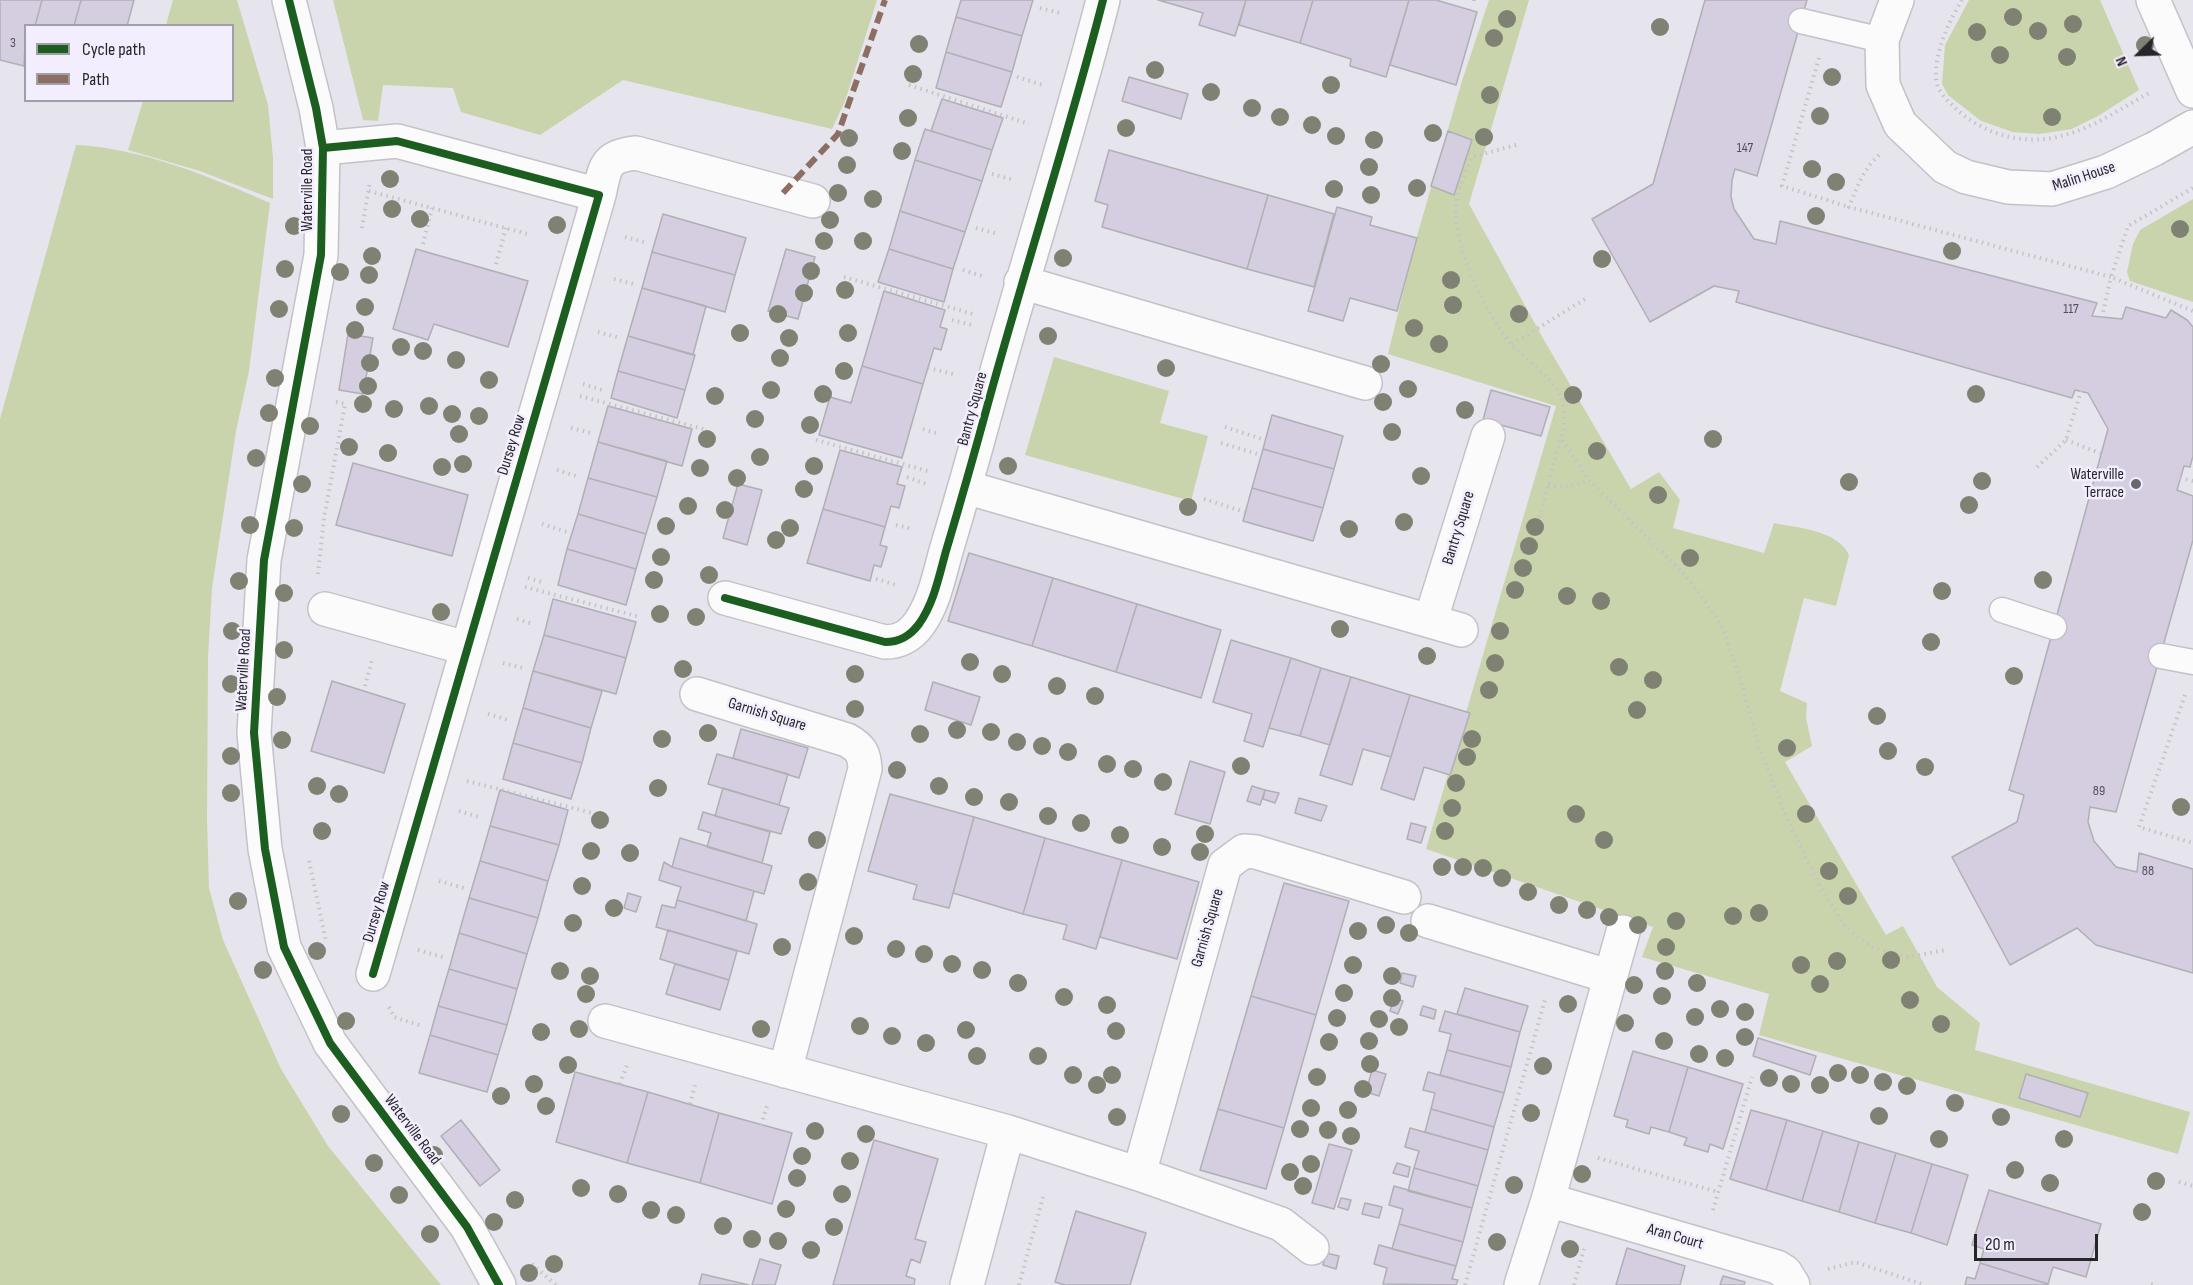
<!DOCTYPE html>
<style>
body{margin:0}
#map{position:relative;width:2193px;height:1285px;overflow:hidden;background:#e6e4ec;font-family:"Sofia Sans Condensed",sans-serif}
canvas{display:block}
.legend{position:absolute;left:24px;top:24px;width:210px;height:78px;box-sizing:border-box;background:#f3eefd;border:2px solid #a19ea9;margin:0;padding:8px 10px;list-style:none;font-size:18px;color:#27252a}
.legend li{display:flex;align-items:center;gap:12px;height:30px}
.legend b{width:30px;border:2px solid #a19ea9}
.north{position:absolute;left:2109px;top:24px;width:60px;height:60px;-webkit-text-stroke:4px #f3eefd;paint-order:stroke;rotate:247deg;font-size:16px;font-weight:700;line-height:24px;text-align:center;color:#27252a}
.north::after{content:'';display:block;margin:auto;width:21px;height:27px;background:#27252a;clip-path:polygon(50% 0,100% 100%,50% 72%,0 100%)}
.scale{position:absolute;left:1974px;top:1234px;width:124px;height:27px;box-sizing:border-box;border:3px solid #27252a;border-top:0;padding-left:8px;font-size:18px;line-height:21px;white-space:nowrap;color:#27252a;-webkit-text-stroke:4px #f3eefd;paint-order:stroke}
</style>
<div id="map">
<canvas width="2193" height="1285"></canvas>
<ul class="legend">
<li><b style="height:8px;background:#1b5e20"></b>Cycle path</li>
<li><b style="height:8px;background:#8d6e63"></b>Path</li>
</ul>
<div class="north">N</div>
<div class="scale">20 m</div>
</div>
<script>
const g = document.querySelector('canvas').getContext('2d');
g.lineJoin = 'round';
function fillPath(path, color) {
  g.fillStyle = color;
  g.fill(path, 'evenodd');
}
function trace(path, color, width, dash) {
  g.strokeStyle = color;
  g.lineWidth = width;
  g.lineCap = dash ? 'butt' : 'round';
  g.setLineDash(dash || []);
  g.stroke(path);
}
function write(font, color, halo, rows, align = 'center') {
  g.font = font + ' "Sofia Sans Condensed",sans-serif';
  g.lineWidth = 5;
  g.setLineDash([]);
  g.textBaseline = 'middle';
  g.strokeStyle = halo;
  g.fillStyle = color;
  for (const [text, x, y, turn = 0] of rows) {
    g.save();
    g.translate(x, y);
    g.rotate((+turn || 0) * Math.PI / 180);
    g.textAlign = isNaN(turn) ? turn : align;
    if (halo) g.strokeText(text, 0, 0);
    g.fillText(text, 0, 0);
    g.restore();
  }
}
fillPath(new Path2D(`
 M173,0H237L268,105L273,158V199L200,171L128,150L143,101L232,100V26L166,25Z
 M333,0H877L845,101L832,129L623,80L540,135L461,112L453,88L383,85L378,121L363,120Z
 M1489,0H1529L1469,204L1544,340L1631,489L1659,472L1680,500L1673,528L1764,553L1774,523C1797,528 1838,530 1849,555L1836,606L1804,598L1780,691L1807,703L1806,718L1812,746L1785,762L1886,935L1903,926L1937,987L1980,1023L1975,1050L2190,1112L2178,1154L1759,1035L1769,994L1642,957L1653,927L1426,849L1556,406L1388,354L1417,236L1462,81Z
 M1969,0H2100L2139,90L2098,116L2072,129L2039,134L2013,132L1981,121L1948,95L1942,84L1945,45Z
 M76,145C141,148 211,177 270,203L249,371L236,431L212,588L208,657L207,819L209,888L223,940L281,1069L328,1146L441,1285H0V419Z
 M2193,199V302L2130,281L2127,272L2133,244L2140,230Z
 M1054,357L1169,391L1160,423L1208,436L1191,501L1025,455Z`), '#cad4ac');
const building = new Path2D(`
 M0,0H42L35,26H26L24,66L0,60Z
 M42,0H81L74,26H35Z
 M81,0H134L127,26H74Z
 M961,0H1033L1022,36L956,17Z
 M1158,0H1246L1235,36L1199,25L1203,13Z
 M1246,0H1313L1300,43L1239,25Z
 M1313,0H1409L1386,77L1350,66L1351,59L1300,43Z
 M1409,0H1436L1477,12L1456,85L1390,65Z
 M1705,0H1807L1757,176L1735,169L1732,180L1731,197L1734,209L1754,239L1776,244L1780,221L2097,303L2092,316L2122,319L2126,307L2166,318L2171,310L2187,320L2193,327V456L2190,467L2184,466L2177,490L2193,496V540L2116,812L2090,807L2088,822L2094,841L2116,867L2137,872L2139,853L2193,869V973L2096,945L2077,928L2010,965L1952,857L2017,822L2024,795L2009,790L2108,429L2088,393L2075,390L2072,398L1736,302L1739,291L1714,286L1650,322L1592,219L1653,184Z
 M956,17L1022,36L1012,72L946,52Z
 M946,52L1012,72L1001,107L936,88Z
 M1129,77L1188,94L1181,119L1122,101Z
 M942,99L1003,118L992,150L931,131Z
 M925,129L992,150L982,181L915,160Z
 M1448,131L1472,140L1454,195L1431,186Z
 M1109,150L1268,195L1247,269L1102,227L1108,205L1095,201Z
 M915,160L982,181L965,232L900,211Z
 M1268,195L1334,214L1314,287L1247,269Z
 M1337,207L1372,217L1370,225L1417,238L1397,311L1350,298L1343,321L1308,311Z
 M900,211L965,232L953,269L889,249Z
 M663,214L746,238L735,275L652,252Z
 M416,249L528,281L508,347L434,324L428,340L393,329Z
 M786,249L815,257L798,319L768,311Z
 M889,249L953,269L944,302L878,282Z
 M652,252L735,275L725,312L642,288Z
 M642,288L706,306L693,355L628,336Z
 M884,291L945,310L940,327L947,329L941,350L934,348L923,384L862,366Z
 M348,334L373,338L363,394L339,390Z
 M628,336L695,355L685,390L618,371Z
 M862,366L923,384L902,458L819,435L830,397L851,403Z
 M618,371L685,390L677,418L611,398Z
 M1491,390L1550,407L1541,436L1483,420Z
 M608,406L692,429L682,466L598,442Z
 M1272,415L1343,436L1334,469L1263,449Z
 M598,442L667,461L657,497L588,478Z
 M1263,449L1334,469L1323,508L1252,488Z
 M840,450L902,467L897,484L905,486L899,508L891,506L885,527L823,509Z
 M353,463L468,495L452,556L336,525Z
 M588,478L657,497L646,534L578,514Z
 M738,484L762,490L747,545L723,538Z
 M1252,488L1323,508L1313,541L1243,521Z
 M823,509L885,527L880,545L887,547L881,567L874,565L870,581L807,563Z
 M578,514L646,534L636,569L567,549Z
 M567,549L636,569L626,605L558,585Z
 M969,553L1053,578L1032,646L948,621Z
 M1053,578L1137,604L1116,672L1032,646Z
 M553,599L636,622L626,658L544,635Z
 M1137,604L1221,630L1201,698L1116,672Z
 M544,635L626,658L616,694L533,671Z
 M1231,640L1291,658L1263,747L1244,741L1252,714L1213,702Z
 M1291,658L1321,668L1300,736L1269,728Z
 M1321,668L1351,677L1330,745L1300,736Z
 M533,671L602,691L591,728L523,708Z
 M1351,677L1410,695L1391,757L1363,749L1352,785L1320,775Z
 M332,681L405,704L384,773L311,751Z
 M933,682L980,697L971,725L925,710Z
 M1410,695L1470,713L1450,775L1424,767L1414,800L1381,789Z
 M523,708L591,728L582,763L513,743Z
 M741,729L808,748L799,778L733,758Z
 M513,743L582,763L571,799L503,779Z
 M717,754L788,774L779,805L708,784Z
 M1190,761L1225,772L1210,824L1175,814Z
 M1252,786L1265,790L1260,805L1247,801Z
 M723,788L789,808L781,834L715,816Z
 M500,790L568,810L559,845L490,826Z
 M1265,790L1279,793L1275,803L1263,799Z
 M890,794L974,817L949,908L913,899L917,885L868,871Z
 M1299,798L1327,806L1321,821L1295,813Z
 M703,812L770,832L762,863L707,847L711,833L698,829Z
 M974,817L1045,838L1023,914L953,893Z
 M1411,823L1426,827L1421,843L1407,839Z
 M490,826L559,845L548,881L480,861Z
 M680,838L772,866L764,894L672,867Z
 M1045,838L1122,860L1096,949L1063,939L1067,925L1023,914Z
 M1122,860L1199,882L1177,959L1100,937Z
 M480,861L548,881L538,918L469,898Z
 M664,862L672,867L754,891L746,921L677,900L681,887L659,880Z
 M1284,883L1349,901L1316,1015L1251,996Z
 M628,893L641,897L636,912L624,908Z
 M469,898L538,918L527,954L459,933Z
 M677,900L757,924L749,954L656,927L662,905L675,908Z
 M668,930L737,951L729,980L660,959Z
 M459,933L527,954L517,989L449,969Z
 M675,964L729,980L720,1010L666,994Z
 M449,969L517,989L507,1025L438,1006Z
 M1402,973L1416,976L1413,987L1400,983Z
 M1465,988L1528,1006L1520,1032L1457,1014Z
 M1251,996L1316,1015L1284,1128L1218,1109Z
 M1394,998L1403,1001L1398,1014L1390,1011Z
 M438,1006L507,1025L498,1055L430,1035Z
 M1423,1006L1436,1010L1434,1019L1420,1015Z
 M1445,1011L1520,1032L1511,1067L1447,1050L1451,1034L1439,1031Z
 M430,1035L498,1055L487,1092L419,1073Z
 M1758,1038L1816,1056L1810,1075L1753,1056Z
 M1447,1050L1511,1067L1504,1093L1440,1075Z
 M1633,1051L1688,1067L1669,1132L1651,1127L1649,1134L1626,1127L1628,1120L1614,1116Z
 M1688,1067L1743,1084L1723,1149L1710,1144L1708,1152L1684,1145L1687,1138L1669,1132Z
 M1372,1070L1386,1074L1379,1096L1366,1092Z
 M575,1072L648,1092L627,1163L556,1142Z
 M1428,1072L1504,1093L1494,1127L1431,1109L1435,1093L1423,1090Z
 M2026,1074L2088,1093L2080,1117L2019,1098Z
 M648,1092L719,1113L700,1183L627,1163Z
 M1218,1109L1284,1128L1266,1189L1200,1170Z
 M1431,1109L1494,1127L1488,1150L1425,1132Z
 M1751,1110L1787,1120L1766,1190L1730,1179Z
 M719,1113L792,1133L772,1204L700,1183Z
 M461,1120L500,1170L480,1186L441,1136Z
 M1787,1120L1823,1131L1802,1201L1766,1190Z
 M1410,1128L1488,1150L1478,1186L1414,1168L1419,1151L1405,1147Z
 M1823,1131L1859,1142L1839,1212L1802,1201Z
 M874,1140L938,1159L915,1239L926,1242L920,1263L911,1259L906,1276L915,1279L914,1285H833Z
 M1859,1142L1896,1153L1875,1223L1839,1212Z
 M1329,1144L1352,1150L1334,1209L1312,1203Z
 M1896,1153L1932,1164L1911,1233L1875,1223Z
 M1397,1163L1410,1167L1408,1177L1393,1173Z
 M1932,1164L1968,1175L1947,1245L1911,1233Z
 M1414,1168L1478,1186L1472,1208L1408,1191Z
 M1394,1186L1472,1208L1463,1242L1399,1224L1403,1209L1389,1205Z
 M1989,1190L2101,1224L2086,1277L2053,1267L2048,1284L1980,1263L1984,1249L1972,1245Z
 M1341,1198L1351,1200L1348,1210L1338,1207Z
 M1365,1203L1382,1207L1379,1218L1362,1214Z
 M1076,1211L1146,1233L1130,1285H1065L1055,1282Z
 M1399,1224L1463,1242L1456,1266L1392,1249Z
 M1379,1245L1456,1266L1452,1279L1458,1280L1456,1285L1383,1284L1387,1268L1374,1264Z
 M1627,1248L1685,1266L1680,1285H1616Z
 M1326,1253L1339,1256L1336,1269L1323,1265Z
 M760,1259L781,1265L775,1285H752Z
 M1980,1263L2048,1284V1285H1965L1967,1277L1975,1279Z
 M702,1274L749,1285H699Z
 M1723,1276L1745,1282L1744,1285H1720Z`);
fillPath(building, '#d4cee0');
trace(building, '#b0afb4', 1.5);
const lane = new Path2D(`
 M1801,21L1882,40
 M2002,610L2054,627
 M2161,656L2193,662`);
const street = new Path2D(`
 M1897,0L1882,40L1883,85L1900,124L1945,167L1966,177L2008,187L2052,189L2106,172L2154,149L2193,127
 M323,148L397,141L599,195L373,974
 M599,195C605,168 604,156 636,153L813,201
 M1021,282L1365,383
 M965,487L1461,630
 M725,598L885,642C900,642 910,636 919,624C934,603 939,576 946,551C960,504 974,455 987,407C1024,271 1068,137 1103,0
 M325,609L466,648
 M1431,619L1488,436
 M697,694L847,740C861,748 864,753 865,769L785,1071
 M1428,921L1611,977
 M605,1021L1008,1132L1139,1174L1281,1224L1312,1248
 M1139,1174L1225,865L1244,851L1256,852L1404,897
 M1548,1200L1777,1267L1785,1272L1793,1285
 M967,1285L1008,1132
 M1521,1285L1548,1200L1623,932`);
const secondary = new Path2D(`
 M289,0L316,108L323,148L321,255L264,560L254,733L265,849L284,947L330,1043L467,1227L499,1285
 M2153,0L2193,91`);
trace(lane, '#c4c2c8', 27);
trace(street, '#c4c2c8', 36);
trace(secondary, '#c4c2c8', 36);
trace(new Path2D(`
 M1962,0C1949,21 1935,51 1936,77C1936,86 1942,95 1948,101C1974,129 2013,145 2052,138C2088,132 2119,109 2151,92
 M1474,1V0
 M1040,8L1060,13
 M1819,58L1782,186L1849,207
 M1017,77L1043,85
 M909,85L1029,124
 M1516,145L1472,157C1467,171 1458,189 1456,205C1452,244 1486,314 1511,344C1525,360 1549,374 1559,393C1567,409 1565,422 1561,438L1589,480L1677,567L1696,589L1722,626L1742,685L1759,747L1788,821L1820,887L1845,926L1859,938L1874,948L1908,957L1946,950
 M1879,155C1863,170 1857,187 1849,207L2111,277L2102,317
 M992,174L1014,180
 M2193,188L2128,226L2111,277L2193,311
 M369,191L531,235
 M362,228L370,182
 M976,228L998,234
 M625,237L648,243
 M423,244L432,208
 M496,264L506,228
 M963,270L985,277
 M844,277L973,314
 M614,279L634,284
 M952,320L972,325
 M598,332L620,338
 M1512,344L1587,298
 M928,368L957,375
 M583,384L605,391
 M580,396L707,430
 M1225,427L1265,440
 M571,428L591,433
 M923,429L939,434
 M816,440L931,472
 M2066,440L2102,454
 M1221,443L1261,455
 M2037,467L2066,440L2081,391
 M557,470L579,477
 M907,477L926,484
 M2180,478L2193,481
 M1548,485C1563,489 1575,485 1589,480
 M1204,499L1245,512
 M1538,523L1560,439
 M542,524L567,532
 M896,525L913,529
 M318,574L324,518L345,404L333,401
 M528,578L542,582
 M876,579L896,585
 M525,587L640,617
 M517,619L533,624
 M503,663L523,668
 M365,686L372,660
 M2185,695L2139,827L2193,843
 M488,714L508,720
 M467,781L604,816
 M459,811L482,818
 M309,861L326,941
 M439,881L464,888
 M418,950L446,958
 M389,1007L394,1017L422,1026
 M620,1084L627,1065
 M690,1104L695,1085
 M761,1125L767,1106
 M1598,1158L1718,1192
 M2179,1182L2193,1186
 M1713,1210L1752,1077
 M532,1264L556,1285
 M1828,1269L1855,1262L1925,1285
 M2151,1284L2154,1285
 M1019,1285L1043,1197
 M1465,1285L1546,996
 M1574,1285L1584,1249`), '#c4c3c7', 4, [1.5, 4.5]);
trace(lane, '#fbfbfc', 24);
trace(street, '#fbfbfc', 33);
trace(secondary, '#fbfbfc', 33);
trace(new Path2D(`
 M783,193L838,134L885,0`), '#8d6e63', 6, [12, 6]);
trace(new Path2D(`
 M289,0L316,108L323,148L321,255L264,560L254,733L265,849L284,947L330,1043L467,1227L499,1285
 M323,148L397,141L599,195L373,974
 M725,598L885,642C900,642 910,636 919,624C934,603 939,576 946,551C960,504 974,455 987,407C1024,271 1068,137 1103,0`), '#1b5e20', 8);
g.fillStyle = '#7f8272';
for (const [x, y] of [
 [2013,17],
 [1507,19],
 [2073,24],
 [1660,27],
 [2038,31],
 [1977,32],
 [1494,38],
 [919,44],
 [2145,45],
 [2000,55],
 [2067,57],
 [1155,70],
 [913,74],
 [1832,77],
 [1331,85],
 [1211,92],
 [1490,95],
 [1252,108],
 [1820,116],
 [1280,117],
 [2052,117],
 [908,118],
 [1312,125],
 [1126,128],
 [1433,133],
 [1336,136],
 [1484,137],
 [849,138],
 [1374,140],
 [902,151],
 [847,165],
 [1369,167],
 [1812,169],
 [390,179],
 [1836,182],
 [1417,188],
 [1334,189],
 [838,193],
 [1371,195],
 [873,199],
 [392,209],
 [1816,216],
 [420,219],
 [830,220],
 [557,225],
 [294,226],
 [2180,229],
 [824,241],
 [863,241],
 [1952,251],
 [372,256],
 [1063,258],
 [1602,259],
 [285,269],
 [811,271],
 [340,272],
 [369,275],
 [1451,280],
 [845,290],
 [804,293],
 [1453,305],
 [365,307],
 [279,309],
 [778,314],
 [1519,314],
 [1414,328],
 [355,330],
 [740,333],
 [848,333],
 [1048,336],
 [789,338],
 [1439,344],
 [401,347],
 [423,351],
 [780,358],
 [456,360],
 [370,363],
 [1381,364],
 [1166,368],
 [844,371],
 [275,378],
 [489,380],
 [368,386],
 [1408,389],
 [771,390],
 [823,394],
 [1976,394],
 [1573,395],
 [715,396],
 [1383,402],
 [363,404],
 [429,406],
 [394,409],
 [1465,410],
 [269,413],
 [452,414],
 [479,416],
 [755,419],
 [810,425],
 [310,426],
 [1392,432],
 [459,434],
 [707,439],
 [1713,439],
 [349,447],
 [1597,451],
 [388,453],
 [760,457],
 [256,458],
 [463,464],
 [814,466],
 [1008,466],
 [442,467],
 [700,468],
 [1421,476],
 [737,478],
 [1982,481],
 [1849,482],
 [302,484],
 [804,489],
 [1658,495],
 [1969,505],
 [688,506],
 [1188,507],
 [725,510],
 [1404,522],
 [250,525],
 [666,526],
 [1535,527],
 [294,528],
 [790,528],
 [1349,529],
 [776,540],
 [1529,546],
 [661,557],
 [1690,558],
 [1523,568],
 [709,575],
 [654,580],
 [2043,580],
 [239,581],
 [1515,590],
 [1942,591],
 [284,593],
 [1567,596],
 [1601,601],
 [441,612],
 [660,614],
 [696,617],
 [1340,629],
 [232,631],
 [1500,631],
 [1931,642],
 [284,650],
 [1427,656],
 [970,662],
 [1495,663],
 [1619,667],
 [683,669],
 [855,674],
 [1002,674],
 [2014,676],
 [1653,680],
 [231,684],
 [1057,686],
 [1489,690],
 [1095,696],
 [277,697],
 [855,709],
 [1637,710],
 [1877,716],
 [957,730],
 [991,732],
 [708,733],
 [920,734],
 [662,739],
 [1472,739],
 [282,740],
 [1017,742],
 [1042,746],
 [1787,748],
 [1888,751],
 [1068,752],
 [231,756],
 [1467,757],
 [1107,764],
 [1241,766],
 [1925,767],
 [1133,769],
 [897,770],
 [1163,782],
 [1456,783],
 [317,786],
 [939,786],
 [658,788],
 [231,793],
 [339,794],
 [974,797],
 [1009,802],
 [2181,807],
 [1452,808],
 [1576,814],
 [1806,814],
 [1048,816],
 [600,820],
 [1081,823],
 [322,831],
 [1445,831],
 [1205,834],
 [1120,835],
 [817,840],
 [1604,840],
 [1162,847],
 [591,851],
 [1200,852],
 [630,853],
 [1442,867],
 [1463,867],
 [1483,868],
 [1829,871],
 [1502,878],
 [808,882],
 [582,886],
 [1528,892],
 [1848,896],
 [238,901],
 [1559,905],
 [614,908],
 [1587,910],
 [1759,913],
 [1733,916],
 [1609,917],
 [1676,921],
 [573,923],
 [1386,925],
 [1638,925],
 [1358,931],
 [1409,933],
 [854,936],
 [782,947],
 [1666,947],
 [896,949],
 [317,951],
 [924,954],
 [1891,960],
 [1837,961],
 [952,964],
 [1353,965],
 [1801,965],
 [263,970],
 [982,970],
 [560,971],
 [1665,971],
 [590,976],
 [1392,976],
 [1018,983],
 [1697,983],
 [1820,984],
 [1634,985],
 [1344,993],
 [586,994],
 [1662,996],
 [1064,997],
 [1392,998],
 [1910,1000],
 [1568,1004],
 [1107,1005],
 [1720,1009],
 [1745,1012],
 [1695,1017],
 [1337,1018],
 [1379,1019],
 [346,1021],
 [1625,1023],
 [1941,1024],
 [860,1026],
 [1399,1027],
 [579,1029],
 [761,1029],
 [966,1030],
 [1116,1031],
 [541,1032],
 [892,1036],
 [1745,1037],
 [1369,1041],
 [1664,1041],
 [1329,1042],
 [926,1043],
 [1699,1054],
 [977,1056],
 [1038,1056],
 [1725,1058],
 [1370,1064],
 [568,1065],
 [1543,1066],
 [1838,1073],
 [1073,1075],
 [1112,1075],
 [1860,1075],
 [1317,1077],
 [1769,1078],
 [1883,1082],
 [534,1084],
 [1791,1084],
 [1097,1085],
 [1820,1085],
 [1907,1086],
 [1363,1089],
 [501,1096],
 [1955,1103],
 [546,1106],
 [1311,1108],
 [1348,1110],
 [1531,1113],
 [341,1114],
 [1879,1116],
 [1117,1117],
 [2001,1117],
 [1300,1129],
 [1328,1130],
 [815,1131],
 [866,1134],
 [1351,1136],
 [1939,1139],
 [2064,1139],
 [434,1155],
 [802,1156],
 [850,1161],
 [374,1163],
 [1311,1164],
 [2015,1170],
 [1290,1172],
 [1582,1174],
 [797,1178],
 [2156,1181],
 [2050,1183],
 [1514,1185],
 [1303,1186],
 [581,1188],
 [618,1194],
 [842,1194],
 [399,1195],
 [515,1200],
 [786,1209],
 [651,1210],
 [2142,1212],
 [676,1215],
 [494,1222],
 [723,1226],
 [834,1227],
 [430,1234],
 [752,1239],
 [778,1241],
 [1497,1242],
 [1570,1249],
 [811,1250],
 [554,1264],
 [529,1273]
]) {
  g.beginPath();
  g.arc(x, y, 9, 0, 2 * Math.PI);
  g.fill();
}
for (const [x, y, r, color] of [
 [2136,484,6,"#6a686e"]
]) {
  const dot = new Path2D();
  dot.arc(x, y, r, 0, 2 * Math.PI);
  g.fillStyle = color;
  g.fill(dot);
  trace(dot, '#f3eefd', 2);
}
write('14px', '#524f58', null, [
 ["3",13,43],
 ["147",1745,148],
 ["117",2071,309],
 ["89",2099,791],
 ["88",2148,871]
]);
write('16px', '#27252a', '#f3eefd', [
 ["Malin House",2084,177,-18],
 ["Waterville Road",308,190,-90],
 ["Bantry Square",973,409,-75],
 ["Dursey Row",512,445,-73],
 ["Bantry Square",1459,528,-73],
 ["Waterville Road",244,670,-87],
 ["Garnish Square",767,715,17],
 ["Dursey Row",377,912,-74],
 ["Garnish Square",1208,928,-74],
 ["Waterville Road",412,1130,53],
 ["Aran Court",1675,1237,16]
]);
write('16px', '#27252a', '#f3eefd', [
 ["Waterville",2124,475],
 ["Terrace",2124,493]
], 'right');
</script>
